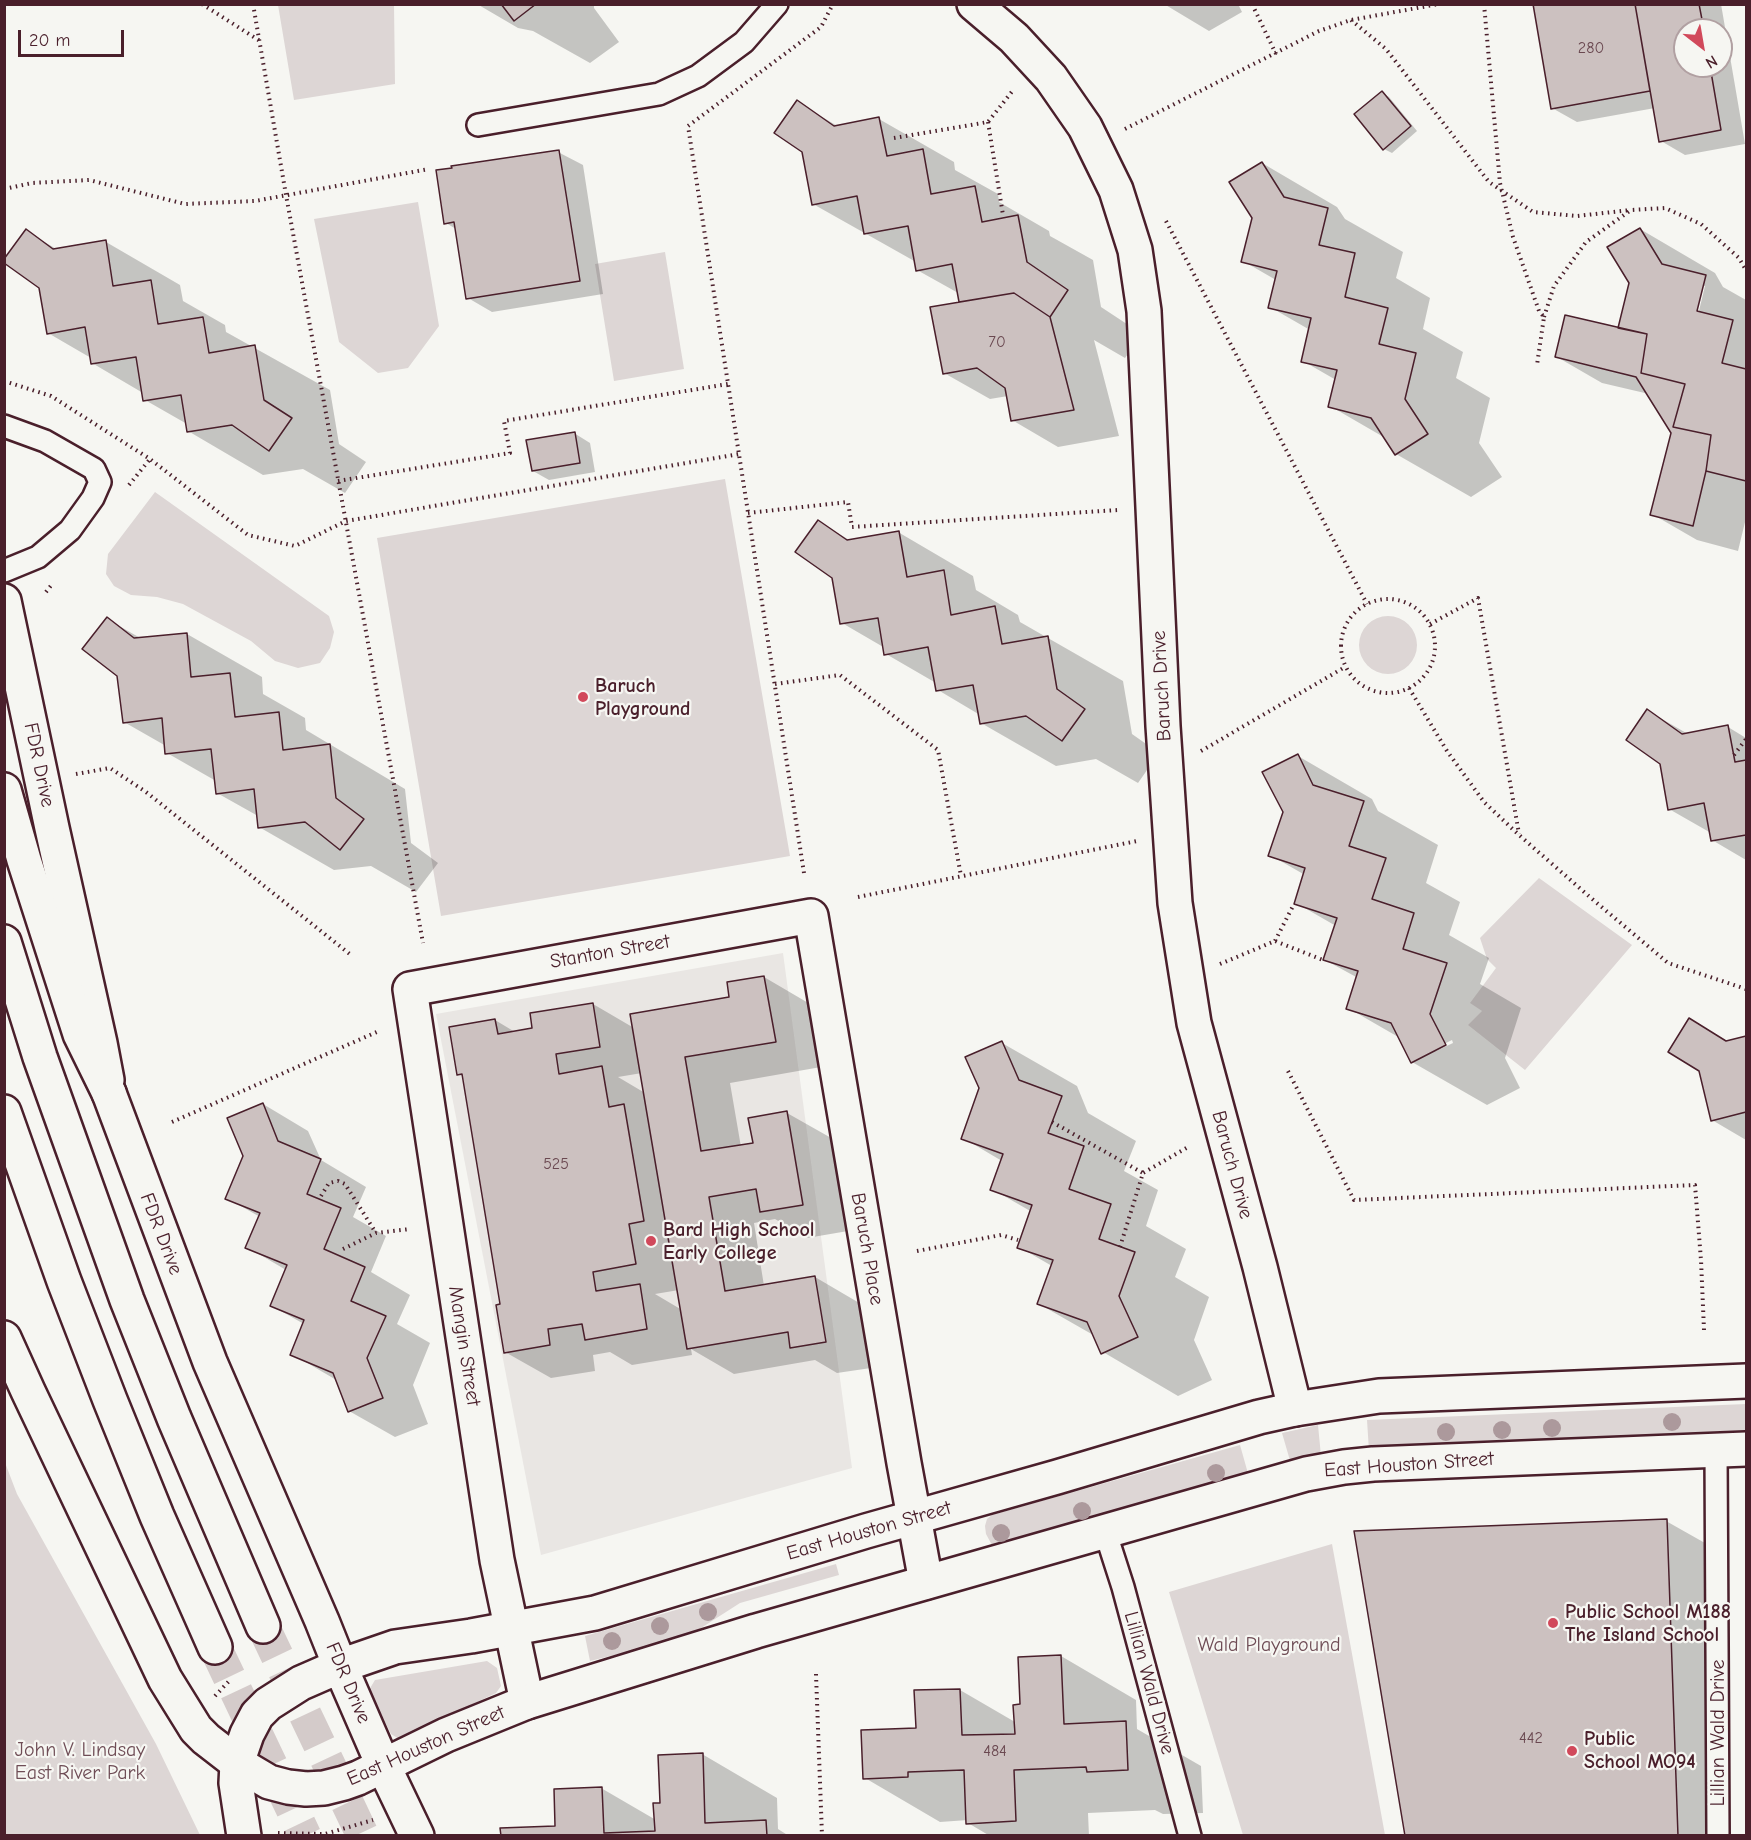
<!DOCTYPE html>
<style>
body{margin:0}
#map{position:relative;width:1751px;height:1840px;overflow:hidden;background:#f6f6f2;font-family:"Comic Neue",sans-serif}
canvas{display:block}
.frame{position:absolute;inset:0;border:6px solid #4a1f2b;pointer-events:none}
.north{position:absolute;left:1673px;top:18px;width:60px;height:60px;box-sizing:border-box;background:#f6f6f2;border:2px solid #b1a0a2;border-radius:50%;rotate:149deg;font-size:16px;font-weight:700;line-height:24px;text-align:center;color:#4a1f2b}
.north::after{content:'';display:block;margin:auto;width:21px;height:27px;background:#d1495b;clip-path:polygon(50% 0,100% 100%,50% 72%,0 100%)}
.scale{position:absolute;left:18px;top:30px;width:106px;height:27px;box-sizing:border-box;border:3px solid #4a1f2b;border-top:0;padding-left:8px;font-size:18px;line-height:21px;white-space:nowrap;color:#4a1f2b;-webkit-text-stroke:4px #f6f6f2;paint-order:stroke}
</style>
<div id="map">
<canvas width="1751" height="1840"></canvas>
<div class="frame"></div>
<div class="north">N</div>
<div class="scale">20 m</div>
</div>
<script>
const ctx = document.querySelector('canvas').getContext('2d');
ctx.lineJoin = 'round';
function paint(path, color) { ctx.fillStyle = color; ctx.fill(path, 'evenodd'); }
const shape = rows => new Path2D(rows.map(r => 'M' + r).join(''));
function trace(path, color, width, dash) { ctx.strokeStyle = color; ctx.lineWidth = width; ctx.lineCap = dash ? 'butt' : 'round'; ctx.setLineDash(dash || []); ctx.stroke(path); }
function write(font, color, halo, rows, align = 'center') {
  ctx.font = font + ' "Comic Neue",sans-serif'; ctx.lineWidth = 4.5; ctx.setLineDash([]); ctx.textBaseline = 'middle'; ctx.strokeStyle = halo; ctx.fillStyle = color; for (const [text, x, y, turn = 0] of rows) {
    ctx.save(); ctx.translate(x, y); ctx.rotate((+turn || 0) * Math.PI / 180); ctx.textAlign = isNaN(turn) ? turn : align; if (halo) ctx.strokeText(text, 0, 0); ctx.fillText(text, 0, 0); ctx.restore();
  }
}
paint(shape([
 [783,953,852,1468,541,1555,436,1014]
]), '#e9e6e3');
paint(shape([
 [278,5,394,5,395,84,294,100],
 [418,202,439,326,408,368,378,373,339,342,314,219],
 [665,252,684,369,614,381,595,264],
 [725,479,790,856,441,916,377,538],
 [155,492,329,616,334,632,330,648,320,663,298,668,275,661,251,641,183,604,157,597,131,595,114,586,106,574,108,554],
 '1359 645a29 29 0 1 1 58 0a29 29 0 1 1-58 0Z',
 [1539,878,1632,945,1525,1070,1468,1025,1482,1011,1470,1003,1496,968,1487,959,1480,938],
 [1746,1404,1746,1436,1369,1451,1367,1420],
 [1318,1425,1321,1456,1291,1464,1282,1433],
 [1240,1445,1249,1477,993,1547,986,1534,985,1526,987,1519,992,1515],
 [4,1460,17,1494,156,1744,200,1835,5,1835],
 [1332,1544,1385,1835,1243,1835,1169,1592],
 [836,1564,839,1575,740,1603,687,1637,590,1661,585,1636],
 [487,1661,497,1668,501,1686,496,1693,399,1739,391,1734,369,1690,375,1680]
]), '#ddd6d5');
paint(shape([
 [477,4,594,4,594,8,619,42,590,63,533,31,518,28],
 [1164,4,1238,4,1242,12,1209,31],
 [1534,4,1721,4,1745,144,1685,155,1661,141,1655,108,1577,122,1552,108],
 [1685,30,1721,30,1721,66,1685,66],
 [1382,93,1389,97,1417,131,1392,153,1384,149],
 [797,102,839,127,879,119,954,162,955,170,998,194,999,202,1049,231,1050,236,1093,260,1101,307,1142,334,1125,358,1094,340,1119,436,1058,447,1012,420,1008,396,990,399,944,373,964,303,961,301,960,294,917,270,916,262,813,204],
 [558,152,583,165,603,294,492,312,468,298,456,229,446,223],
 [1262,163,1337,207,1345,219,1403,252,1396,278,1430,298,1423,329,1463,352,1456,378,1490,398,1479,443,1502,477,1471,497,1396,454,1387,439,1330,406,1336,380,1303,361,1310,330,1270,307,1276,280,1243,261,1253,218],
 [1640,229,1715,273,1723,287,1746,300,1746,518,1738,551,1697,540,1652,514,1672,432,1649,394,1602,383,1557,357,1619,329,1631,283],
 [1702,286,1705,286,1697,319,1694,318],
 [26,231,58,250,106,242,180,285,183,301,225,325,226,332,330,390,339,444,366,462,345,493,303,469,263,475,188,431,187,424,145,400,143,393,92,363,91,358,48,333,40,287],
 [574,433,590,443,595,472,549,480,533,471],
 [819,522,851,541,898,532,973,576,976,590,1018,615,1020,622,1123,681,1132,734,1159,753,1138,783,1096,759,1056,766,981,723,980,715,938,690,936,683,886,654,885,648,842,623,834,577],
 [107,619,142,639,187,634,262,677,263,694,305,718,306,730,405,789,411,843,438,863,416,892,371,866,334,870,259,827,258,816,217,793,216,781,167,753,166,746,124,722,119,675],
 [1648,711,1688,734,1728,727,1746,738,1746,860,1712,840,1711,833,1669,809,1661,763],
 [1298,756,1372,799,1378,811,1438,845,1426,883,1460,902,1449,935,1489,958,1480,984,1521,1008,1505,1058,1520,1088,1487,1105,1412,1062,1400,1038,1348,1008,1358,978,1325,960,1336,926,1296,903,1305,875,1270,855,1284,812],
 [1452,1040,1453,1043,1436,1051,1434,1049],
 [764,977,810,1004,821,1067,730,1083,741,1147,754,1144,787,1113,833,1139,848,1231,807,1238,775,1219,754,1223,764,1286,815,1277,861,1304,871,1368,837,1373,815,1360,734,1374,691,1349,692,1355,632,1365,610,1352,593,1355,595,1371,551,1378,505,1352,502,1305,464,1077,458,1074,495,1020,515,1032,534,1029,593,1004,634,1028,731,999],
 [642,1073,645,1093,618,1077],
 [679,1290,682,1310,655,1294],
 [1746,1037,1746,1140,1712,1120,1727,1042],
 [1002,1043,1077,1086,1088,1113,1136,1141,1124,1171,1158,1190,1146,1226,1186,1249,1175,1277,1209,1297,1194,1340,1212,1380,1178,1396,1103,1352,1095,1336,1039,1304,1052,1266,1019,1247,1032,1212,992,1189,1002,1161,963,1138],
 [263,1104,308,1131,321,1160,366,1187,353,1217,386,1236,371,1272,410,1295,397,1324,430,1343,413,1385,428,1424,395,1437,349,1411,338,1381,292,1354,304,1324,272,1306,286,1270,247,1247,260,1217,227,1198],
 [1666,1521,1712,1547,1722,1836,1406,1836],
 [1061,1656,1136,1700,1137,1729,1201,1766,1203,1813,1163,1814,1155,1810,1088,1813,1089,1836,990,1836,968,1823,968,1820,940,1822,865,1778,960,1690,1015,1722,1021,1706],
 [702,1754,777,1798,778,1829,789,1836,502,1836,557,1827,601,1788,656,1820,662,1805]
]), '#0003');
const building = shape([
 [501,4,536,4,514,21,501,4],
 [1533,4,1635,4,1650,91,1551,109,1533,4],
 [1635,4,1699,4,1704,30,1685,30,1685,66,1710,66,1721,130,1659,142,1635,4],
 [1382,91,1411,126,1383,150,1354,114,1382,91],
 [797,100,834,126,879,117,887,156,923,149,931,194,975,186,982,222,1018,215,1027,262,1068,290,1050,317,1014,293,959,302,952,264,916,271,908,226,864,234,857,196,812,205,802,152,774,133,797,100],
 [559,150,580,281,466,299,454,222,444,224,436,170,452,168,451,166,559,150],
 [1262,162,1284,197,1328,208,1319,245,1355,253,1345,297,1388,308,1379,344,1416,353,1405,399,1428,434,1395,455,1371,418,1328,407,1337,370,1301,362,1311,318,1268,308,1277,271,1241,262,1252,218,1229,182,1262,162],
 [1640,228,1662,264,1706,275,1697,311,1733,320,1722,363,1746,369,1746,481,1706,471,1711,435,1673,427,1685,384,1641,373,1647,334,1618,328,1629,283,1607,247,1640,228],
 [26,229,53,249,106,240,113,286,151,280,158,324,203,317,209,353,255,345,264,400,292,418,269,451,232,425,187,432,181,395,143,401,136,357,91,364,85,327,47,334,39,288,4,263,4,259,26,229],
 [1014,293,1050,317,1074,410,1011,421,1005,388,977,368,943,374,930,307,1014,293],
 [1565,315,1647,334,1641,373,1685,384,1673,427,1711,435,1706,471,1693,526,1650,515,1671,433,1636,377,1555,357,1565,315],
 [575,432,580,463,532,471,526,440,575,432],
 [818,520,847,540,899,531,907,577,944,570,951,615,995,606,1002,644,1048,636,1057,689,1085,709,1062,741,1026,716,980,724,973,685,936,691,928,647,884,655,878,618,840,624,832,578,795,552,818,520],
 [107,617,134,638,187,633,191,677,230,673,235,717,279,712,283,750,330,744,336,798,364,819,340,850,305,822,258,828,254,789,216,794,211,749,165,754,162,718,123,723,117,676,82,649,107,617],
 [1647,709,1682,734,1728,725,1735,762,1746,760,1746,835,1711,841,1704,803,1668,810,1660,764,1626,740,1647,709],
 [1298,754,1313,785,1364,801,1349,846,1386,858,1372,899,1414,913,1403,949,1447,963,1430,1014,1446,1045,1411,1063,1391,1023,1346,1009,1358,971,1323,960,1337,918,1294,904,1305,868,1268,856,1283,812,1262,772,1298,754],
 [764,976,776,1042,685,1057,701,1151,753,1143,748,1118,787,1111,803,1205,760,1212,756,1189,709,1197,725,1291,815,1276,826,1342,790,1348,788,1332,687,1349,630,1014,729,997,727,982,764,976],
 [593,1003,600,1047,556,1054,559,1074,602,1066,609,1107,624,1104,644,1221,629,1224,636,1264,593,1272,596,1291,640,1284,647,1329,585,1340,582,1324,548,1329,550,1345,504,1353,496,1305,500,1304,462,1074,457,1075,449,1027,495,1019,498,1034,532,1028,530,1013,593,1003],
 [1689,1018,1726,1041,1746,1036,1746,1112,1711,1121,1699,1071,1668,1052,1689,1018],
 [1002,1041,1019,1080,1062,1096,1048,1133,1084,1146,1069,1189,1111,1204,1099,1239,1135,1252,1119,1296,1138,1337,1101,1354,1087,1322,1037,1304,1053,1260,1017,1248,1032,1205,990,1190,1003,1154,961,1139,979,1088,965,1057,1002,1041],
 [263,1103,278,1141,321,1159,307,1194,341,1208,324,1249,365,1267,351,1301,386,1316,367,1358,383,1398,348,1412,333,1373,290,1355,304,1320,270,1306,287,1265,245,1248,260,1213,225,1199,243,1156,227,1118,263,1103],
 [1667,1519,1678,1836,1405,1836,1354,1531,1667,1519],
 [1061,1655,1064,1724,1126,1721,1128,1770,1087,1772,1086,1767,1014,1770,1016,1821,966,1824,964,1770,908,1772,908,1777,863,1779,861,1730,916,1728,914,1690,960,1689,962,1735,1015,1734,1013,1705,1020,1704,1018,1657,1061,1655],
 [703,1753,705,1823,766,1820,767,1836,501,1836,500,1828,555,1826,554,1789,602,1787,604,1833,655,1831,653,1803,660,1803,658,1755,703,1753]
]);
paint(building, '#ccc1c0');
trace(building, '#4a1f2b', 1.5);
trace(shape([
 [263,1626,363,1836],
 [215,1647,305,1836]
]), '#d4cbca', 33, [33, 16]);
const service = shape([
 [478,125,659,94,698,76,744,42,777,4],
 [4,426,45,441,94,469,100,482,93,498,70,530,38,557,4,571],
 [1716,1450,1718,1836],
 [1105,1531,1123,1587,1190,1836]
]);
const minor = shape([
 [974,4,1014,38,1051,78,1085,127,1116,190,1135,250,1144,311,1163,726,1175,903,1194,1023,1260,1267,1295,1409],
 [4,601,52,828,100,1043,107,1080],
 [527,1702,497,1560,410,989,811,916,904,1463,926,1582]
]);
const primary = shape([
 [109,1093,210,1362,322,1621,340,1666,383,1765,417,1836],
 [1746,1381,1379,1396,1295,1409,1259,1417,1057,1477,866,1531,595,1613,471,1636,395,1647,340,1666,301,1683,268,1704,257,1715,247,1734,237,1763,269,1782,288,1787,306,1789,324,1788,344,1783,358,1778,446,1735,527,1702,756,1631,1306,1474,1344,1467,1373,1464,1746,1449]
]);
const motorway = shape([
 [4,790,24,860,80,1034,109,1093],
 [4,942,40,1057,127,1300,174,1418,263,1626],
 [4,1112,64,1281,110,1400,157,1516,215,1647],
 [4,1338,28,1391,165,1679,196,1729,206,1739,237,1763,236,1783,244,1836]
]);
trace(service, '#4a1f2b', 26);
trace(minor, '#4a1f2b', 38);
trace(primary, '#4a1f2b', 38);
trace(motorway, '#4a1f2b', 38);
trace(shape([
 [202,4,260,41],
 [253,4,286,195,423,943],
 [1252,4,1276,54],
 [1484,4,1500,183,1513,237,1539,311,1544,317,1537,365],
 [1351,20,1386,49,1489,182,1533,212,1577,216,1631,210],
 [988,122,1003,215],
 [1125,129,1319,31,1351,20,1439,4],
 [894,138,988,122,1014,89],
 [4,189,32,183,89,180,185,204,255,201,429,169],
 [1166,221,1367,604],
 [1544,317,1554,286,1586,242,1631,210,1665,208,1701,224,1739,258,1746,270],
 [4,381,51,396,150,459,248,535,295,546,346,521,739,454],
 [338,481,510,453,504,421,728,384],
 [129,485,150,459],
 [748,513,848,502,852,527,1118,510],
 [46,592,53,583],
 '1341 646a47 47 0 1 1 94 0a47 47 0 1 1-94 0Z',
 [1430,624,1478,598,1519,834],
 [775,684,840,675,938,750,961,876],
 [1409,688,1447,751,1484,802,1519,835,1591,898,1668,963,1746,989],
 [1201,751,1345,667],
 [1734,755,1746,739],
 [76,774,110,768,146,792,351,955],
 [804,873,688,126,821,27,833,4],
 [858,897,1137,841],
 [1275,941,1294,904],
 [1220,964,1275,941,1323,960],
 [1288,1071,1354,1200,1695,1185,1701,1260,1704,1330],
 [172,1122,379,1031],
 [1052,1122,1143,1173],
 [321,1196,329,1183,338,1181,345,1184,376,1233],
 [1120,1247,1143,1173,1190,1146],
 [343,1249,376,1233,410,1229],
 [917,1251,1001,1235,1018,1240],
 [816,1674,822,1836],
 [215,1696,230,1680],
 [278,1833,325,1834,373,1820]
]), '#4a1f2b', 4, [1.5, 4.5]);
trace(service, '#f6f6f2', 21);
trace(minor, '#f6f6f2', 33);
trace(primary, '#f6f6f2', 33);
trace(motorway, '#f6f6f2', 33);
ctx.fillStyle = '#ac999c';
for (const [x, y] of [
 [1672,1422],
 [1552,1428],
 [1502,1430],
 [1446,1432],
 [1216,1473],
 [1082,1511],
 [1001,1533],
 [708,1612],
 [660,1626],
 [612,1641]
]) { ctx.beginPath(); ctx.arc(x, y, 9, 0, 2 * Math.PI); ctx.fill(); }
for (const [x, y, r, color] of [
 [583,697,6,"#d1495b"],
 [651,1241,6,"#d1495b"],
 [1553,1623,6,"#d1495b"],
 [1572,1751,6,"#d1495b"]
]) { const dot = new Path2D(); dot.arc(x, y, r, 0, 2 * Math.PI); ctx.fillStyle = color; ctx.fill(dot); trace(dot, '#f6f6f2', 2); }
write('16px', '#6a4850', null, [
 ["280",1591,48],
 ["70",997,342],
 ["525",556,1164],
 ["442",1531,1738],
 ["484",995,1751]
]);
write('bold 20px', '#4a1f2b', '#f6f6f2', [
 ["Baruch",595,686],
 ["Playground",595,709],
 ["Bard High School",663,1230],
 ["Early College",663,1253],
 ["Public School M188",1565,1612],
 ["The Island School",1565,1635],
 ["Public",1584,1739],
 ["School MO94",1584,1762]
], 'left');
write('20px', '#4a1f2b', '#f6f6f2', [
 ["Baruch Drive",1162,686,-93],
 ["FDR Drive",39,765,78],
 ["Stanton Street",610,952,-10],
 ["Baruch Drive",1232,1165,75],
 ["FDR Drive",161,1234,69],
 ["Baruch Place",867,1249,80],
 ["Mangin Street",464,1346,81],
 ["East Houston Street",1409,1465,-4],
 ["East Houston Street",869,1531,-16],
 ["FDR Drive",348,1683,67],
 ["Lillian Wald Drive",1149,1683,75],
 ["Lillian Wald Drive",1718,1733,-90],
 ["East Houston Street",426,1746,-24]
]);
write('20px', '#6f4d56', '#f6f6f2', [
 ["Wald Playground",1269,1645],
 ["John V. Lindsay",80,1750],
 ["East River Park",80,1773]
]);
</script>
